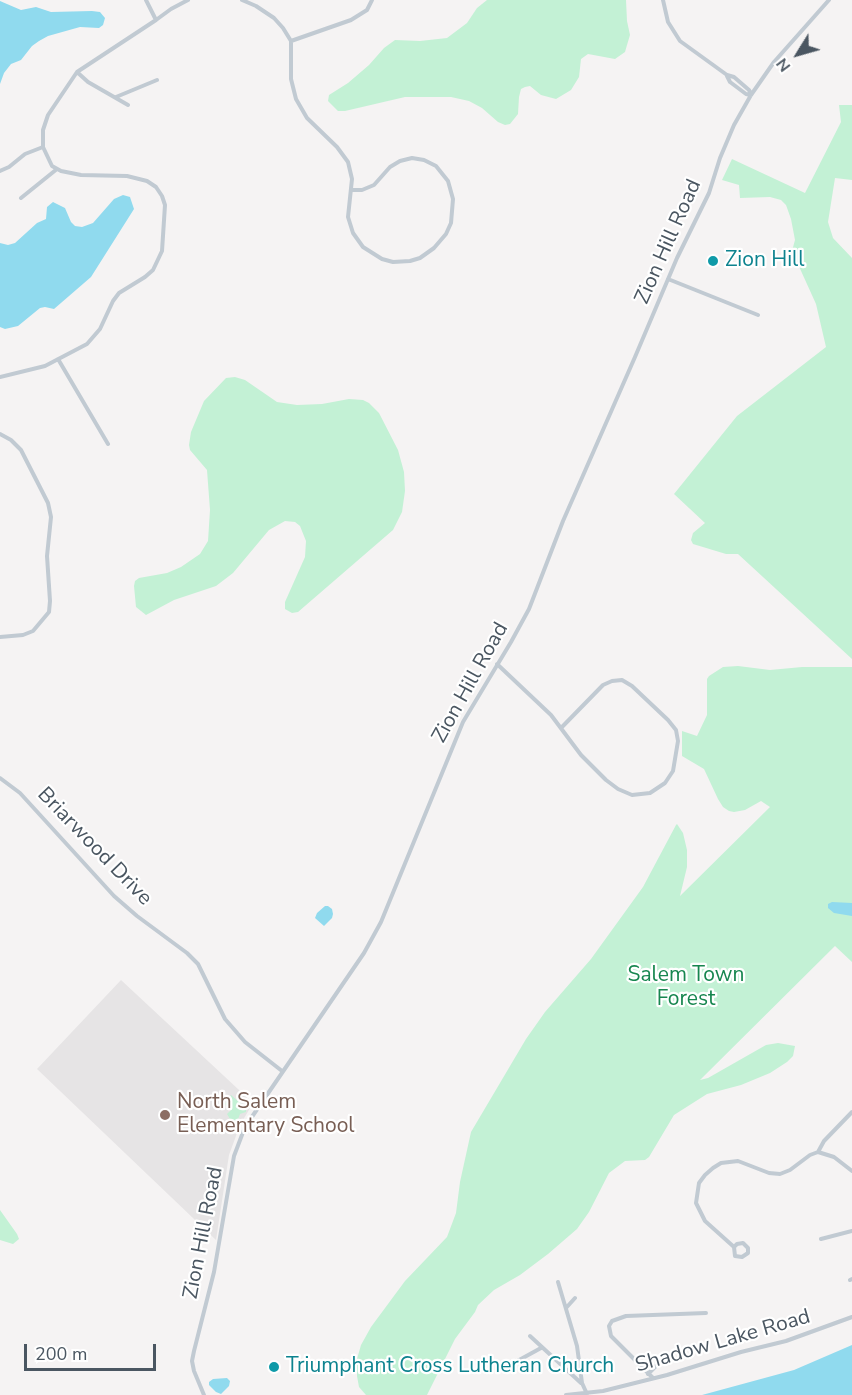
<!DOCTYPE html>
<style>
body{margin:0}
#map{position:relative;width:852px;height:1395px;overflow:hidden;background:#f5f3f3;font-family:"Nunito Sans",sans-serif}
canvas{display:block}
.north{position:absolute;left:768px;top:24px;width:60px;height:60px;-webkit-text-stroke:4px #fff;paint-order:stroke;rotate:233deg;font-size:16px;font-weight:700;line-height:24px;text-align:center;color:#4a5661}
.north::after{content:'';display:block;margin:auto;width:21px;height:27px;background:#4a5661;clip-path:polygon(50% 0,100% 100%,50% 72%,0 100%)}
.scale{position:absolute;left:24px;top:1344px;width:132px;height:27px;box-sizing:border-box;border:3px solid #4a5661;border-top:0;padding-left:8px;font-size:18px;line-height:21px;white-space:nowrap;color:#4a5661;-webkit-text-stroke:4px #fff;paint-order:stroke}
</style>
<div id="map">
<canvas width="852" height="1395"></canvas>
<div class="north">N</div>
<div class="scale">200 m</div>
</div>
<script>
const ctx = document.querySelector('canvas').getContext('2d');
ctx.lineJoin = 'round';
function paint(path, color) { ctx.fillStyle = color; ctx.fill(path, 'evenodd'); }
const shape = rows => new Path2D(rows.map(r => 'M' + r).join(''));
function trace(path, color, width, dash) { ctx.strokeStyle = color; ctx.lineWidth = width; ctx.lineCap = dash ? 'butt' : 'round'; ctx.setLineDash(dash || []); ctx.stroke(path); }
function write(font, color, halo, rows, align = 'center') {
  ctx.font = font + ' "Nunito Sans",sans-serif'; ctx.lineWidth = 4.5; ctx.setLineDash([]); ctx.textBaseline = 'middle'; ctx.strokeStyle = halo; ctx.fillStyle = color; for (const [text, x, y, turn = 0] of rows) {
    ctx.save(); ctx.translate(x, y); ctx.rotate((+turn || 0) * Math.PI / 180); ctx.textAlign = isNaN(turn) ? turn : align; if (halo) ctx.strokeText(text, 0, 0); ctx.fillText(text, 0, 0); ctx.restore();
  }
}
paint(shape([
 [121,980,253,1103,240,1125,229,1155,216,1240,37,1069]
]), '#e6e4e5');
paint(shape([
 [487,0,626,0,627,21,630,35,627,45,625,52,615,59,588,54,581,59,579,77,571,90,556,99,541,95,530,86,525,87,521,89,519,97,518,114,510,124,505,125,498,122,482,108,469,101,451,97,405,97,345,111,338,111,328,101,329,95,348,83,369,65,384,48,395,40,420,41,447,38,467,23,477,8],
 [839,105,852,105,852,180,835,178,828,222,833,238,852,258,852,659,738,554,726,554,693,544,691,540,693,533,705,523,674,494,737,416,826,347,816,304,792,251,795,240,791,219,786,205,781,200,770,197,740,198,739,185,722,180,732,159,805,193,841,122],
 [235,377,245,380,277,402,297,405,322,404,349,399,363,400,369,403,379,413,398,450,404,472,405,491,402,512,393,530,298,612,292,613,285,609,285,602,305,557,306,541,300,526,295,522,285,521,269,530,233,573,216,586,174,600,146,615,136,607,134,586,135,581,139,578,167,573,181,567,200,554,208,541,210,510,207,470,190,450,189,445,191,432,204,401,226,378],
 [738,666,770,670,802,667,852,667,852,962,835,946,700,1080,708,1078,766,1045,778,1043,795,1046,793,1056,787,1062,770,1073,741,1085,707,1094,674,1115,649,1157,645,1160,625,1161,609,1173,589,1212,577,1229,548,1254,520,1275,494,1290,478,1305,475,1312,455,1339,427,1395,366,1395,359,1387,357,1376,357,1359,361,1345,371,1327,405,1281,447,1237,456,1213,460,1182,471,1132,526,1039,545,1012,591,959,643,887,676,825,677,824,683,833,687,850,687,867,680,896,770,807,761,801,745,810,734,812,729,811,723,807,718,799,704,769,682,756,682,731,697,736,707,715,707,679,709,676,723,667],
 [231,1095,246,1108,246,1112,240,1114,235,1127,232,1129,228,1126,230,1119,227,1114,231,1110,225,1104],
 [0,1210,17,1234,19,1239,13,1244,0,1240]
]), '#c3f1d5');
paint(shape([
 [0,1,21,10,36,7,51,12,92,11,100,12,105,18,103,25,99,28,80,27,48,36,39,41,32,46,21,60,11,64,4,73,0,84],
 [123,195,130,197,134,209,91,277,54,309,45,307,40,308,18,326,5,329,0,327,0,243,8,245,15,243,37,223,46,219,47,207,53,202,65,208,71,222,75,226,82,227,93,223,114,199],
 [832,902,852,903,852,916,834,913,828,908,828,904],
 [325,906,328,906,332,909,333,914,332,918,324,926,315,918,317,913],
 [852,1345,852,1395,702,1395,794,1370],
 [227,1378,230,1381,229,1386,221,1394,216,1392,209,1385,209,1382,213,1379]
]), '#90daee');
trace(shape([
 [242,0,256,6,274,18,283,28,291,41,291,79,296,99,307,118,337,147,348,162,352,179,348,217,353,233,363,247,382,259,393,262,410,261,420,258,434,248,446,234,451,223,453,199,448,181,436,166,424,160,412,158,400,161,390,167,374,185,362,190,351,190],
 [663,0,668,22,680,41,727,75,734,77,749,90,751,94],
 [156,20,171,9,188,0],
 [291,41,351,20,367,10,372,0],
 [77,72,88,82,128,105],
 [727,76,730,82,746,94,751,95],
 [116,97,157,80],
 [0,171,9,167,25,154,43,147],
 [21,198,57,169],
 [668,279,758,315],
 [58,359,108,444],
 [0,377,45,366,87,344,100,329,113,301,119,293,145,277,153,270,162,251,165,205,162,196,156,187,147,181,127,176,81,175,61,171,52,166,43,147,43,130,48,115,77,72,156,20,146,0],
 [0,434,11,440,21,450,48,503,51,517,47,556,50,601,49,612,33,631,23,635,0,637],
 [497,664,551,715,581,755,606,780,618,789,632,795,650,793,665,783,673,771,678,741,676,730,668,720,632,686,622,680,612,681,603,685,562,727],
 [0,778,20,793,114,896,137,916,187,953,198,964,225,1019,245,1042,282,1071],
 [818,1152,824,1141,852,1112],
 [821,1239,852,1231],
 [734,1247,737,1244,743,1243,748,1248,748,1253,742,1257,735,1256,734,1247,705,1221,696,1203,699,1183,705,1175,713,1168,721,1163,738,1161,769,1173,780,1174,790,1170,810,1155,818,1152,834,1157,852,1171],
 [850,1280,852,1279],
 [558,1282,577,1346,582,1383,587,1394],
 [566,1308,575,1298],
 [530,1336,581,1383],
 [510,1365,541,1348],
 [648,1374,658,1364],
 [653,1378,611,1336,609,1326,612,1321,626,1316,706,1313],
 [204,1395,194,1371,192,1361,194,1351,214,1272,234,1156,245,1127,364,953,381,922,463,722,511,642,529,609,563,521,635,357,677,258,709,193,720,158,734,125,751,95,774,62,829,0],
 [566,1395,603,1391,667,1375,741,1352,786,1341,852,1317]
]), '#c1cad2', 4);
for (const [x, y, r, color] of [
 [713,261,6,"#0f9aa8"],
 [165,1115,6,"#8d6e63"],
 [274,1367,6,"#0f9aa8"]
]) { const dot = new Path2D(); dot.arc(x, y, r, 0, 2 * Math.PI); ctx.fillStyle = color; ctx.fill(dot); trace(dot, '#fff', 2); }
write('21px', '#4a5661', '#fff', [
 ["Zion Hill Road",669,242,-66],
 ["Zion Hill Road",471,683,-61],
 ["Briarwood Drive",94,847,46],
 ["Zion Hill Road",204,1233,-79],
 ["Shadow Lake Road",723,1342,-16]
]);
write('21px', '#0d838f', '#fff', [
 ["Zion Hill",725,261],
 ["Triumphant Cross Lutheran Church",286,1367]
], 'left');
write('21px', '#17864f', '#fff', [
 ["Salem Town",686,976],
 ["Forest",686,1000]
]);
write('21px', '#785e54', '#fff', [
 ["North Salem",177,1103],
 ["Elementary School",177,1127]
], 'left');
</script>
